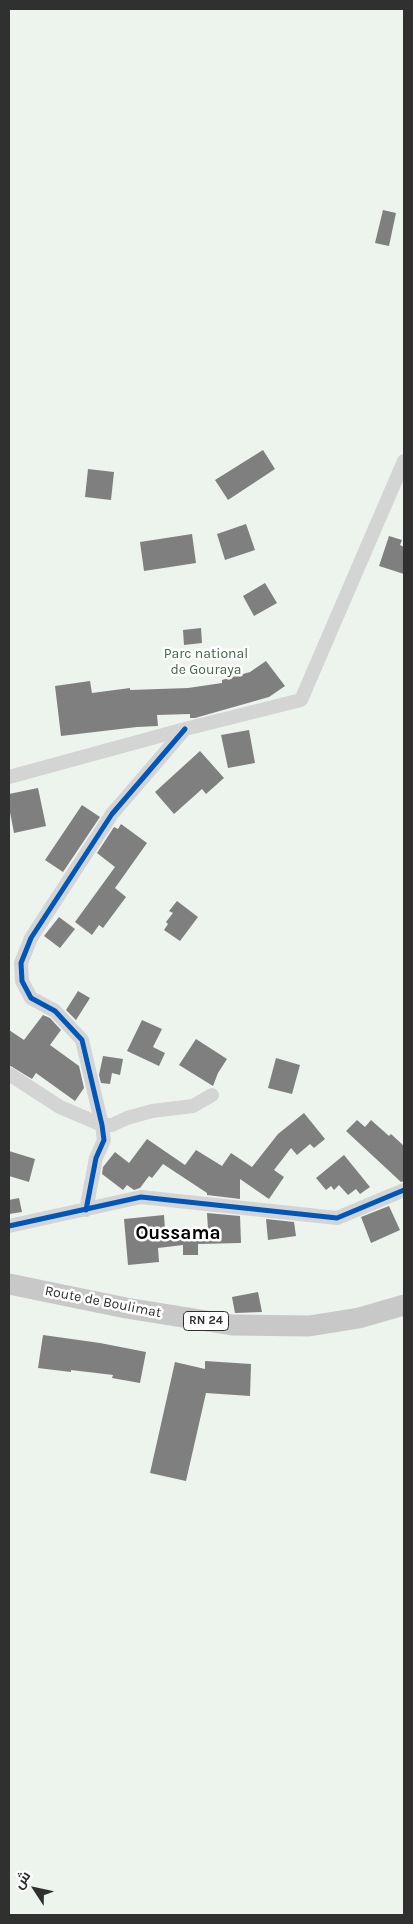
<!DOCTYPE html>
<meta charset="utf-8">
<style>
body{margin:0}
#map{position:relative;width:413px;height:1924px;overflow:hidden;background:#fff;font-family:Karla,Cairo,sans-serif}
canvas{display:block}
.frame{position:absolute;inset:0;border:10px solid #303030;pointer-events:none}
.north{position:absolute;left:10px;top:1864px;width:50px;height:50px;-webkit-text-stroke:4px #fff;paint-order:stroke;rotate:305deg;font-size:14px;font-weight:700;line-height:20px;text-align:center;color:#303030}
.north::after{content:'';display:block;margin:auto;width:18px;height:22px;background:#303030;clip-path:polygon(50% 0,100% 100%,50% 72%,0 100%)}
</style>
<div id="map">
<canvas width="413" height="1924"></canvas>
<div class="frame"></div>
<div class="north">ش</div>
</div>
<script>
const ctx = document.querySelector('canvas').getContext('2d');
ctx.lineJoin = 'round';
function paint(path, color) { ctx.fillStyle = color; ctx.fill(path, 'evenodd'); }
const shape = rows => new Path2D(rows.map(r => 'M' + r).join(''));
function trace(path, color, width, dash) { ctx.strokeStyle = color; ctx.lineWidth = width; ctx.lineCap = dash ? 'butt' : 'round'; ctx.setLineDash(dash || []); ctx.stroke(path); }
function write(font, color, halo, rows, align = 'center') {
  ctx.font = font + ' Karla,sans-serif'; ctx.lineWidth = 5; ctx.setLineDash([]); ctx.textBaseline = 'middle'; ctx.strokeStyle = halo; ctx.fillStyle = color; for (const [text, x, y, turn = 0] of rows) {
    ctx.save(); ctx.translate(x, y); ctx.rotate((+turn || 0) * Math.PI / 180); ctx.textAlign = isNaN(turn) ? turn : align; if (halo) ctx.strokeText(text, 0, 0); ctx.fillText(text, 0, 0); ctx.restore();
  }
}
paint(shape([
 [9,9,404,9,404,1915,9,1915]
]), '#edf4ee');
paint(shape([
 [383,210,396,213,389,246,375,243],
 [263,450,275,469,228,500,215,480],
 [88,469,114,472,111,500,85,497],
 [246,524,255,550,225,560,217,534],
 [192,534,196,563,144,571,140,542],
 [389,536,402,540,400,545,404,547,404,574,379,566],
 [265,583,277,603,254,616,243,596],
 [201,628,202,643,184,645,183,630],
 [266,661,285,686,269,697,195,718,190,718,190,714,157,715,158,726,137,727,61,736,55,686,90,681,92,693,130,688,130,690,188,688,222,683,222,680,250,672],
 [249,730,255,763,228,768,221,735],
 [200,751,224,778,206,794,202,789,174,814,155,792],
 [38,788,46,826,14,833,9,807,9,794],
 [82,805,100,817,63,872,45,860],
 [121,824,147,843,115,888,126,897,103,928,99,925,92,935,75,922,115,867,97,853,114,827,118,829],
 [177,901,198,917,180,941,164,930,168,924,166,922,173,913,169,911],
 [59,917,75,929,60,948,44,936],
 [78,991,90,998,76,1020,66,1010],
 [43,1015,50,1018,61,1030,50,1045,79,1066,84,1088,75,1101,36,1073,32,1079,9,1065,9,1030,24,1040],
 [142,1020,162,1029,153,1047,165,1053,159,1066,127,1051],
 [196,1039,227,1059,218,1073,213,1086,179,1065],
 [103,1056,123,1059,120,1075,112,1073,110,1084,101,1083,99,1075],
 [276,1058,300,1065,292,1094,268,1088],
 [304,1113,325,1139,314,1148,310,1144,297,1155,291,1148,274,1170,284,1177,269,1199,240,1179,240,1199,207,1195,207,1193,163,1164,152,1178,149,1176,140,1188,134,1190,127,1185,123,1190,102,1174,103,1167,115,1152,129,1163,147,1139,185,1165,196,1150,222,1166,231,1153,252,1167,278,1134],
 [357,1120,365,1127,371,1120,389,1136,391,1134,404,1146,404,1181,401,1182,346,1131],
 [9,1151,35,1159,29,1182,9,1176],
 [344,1155,370,1187,360,1194,356,1189,348,1195,339,1185,334,1190,331,1186,326,1190,316,1178],
 [19,1198,22,1212,9,1214,9,1200],
 [389,1206,400,1230,371,1243,361,1217],
 [207,1213,240,1216,241,1243,198,1244,198,1255,183,1255,183,1245,158,1248,159,1262,128,1265,124,1219,164,1215,165,1229,208,1229],
 [266,1219,294,1222,296,1236,268,1240],
 [258,1292,262,1312,235,1313,232,1297],
 [43,1335,100,1343,146,1352,140,1383,112,1378,113,1375,71,1370,71,1372,38,1368],
 [205,1361,251,1364,250,1396,206,1393,186,1481,150,1473,175,1362,205,1369]
]), '#7f7f7f');
trace(shape([
 [9,777,185,729,301,700,404,461],
 [9,1074,60,1107,102,1125,112,1125,127,1118,152,1111,193,1106,212,1095],
 [86,1210,96,1158,104,1140,102,1125,82,1040,55,1011,31,998,22,981,21,963,31,938,112,814,185,729],
 [9,1226,141,1197,337,1218,404,1190]
]), '#d4d4d4', 14);
trace(shape([
 [9,1284,126,1308,232,1325,309,1326,359,1318,404,1305]
]), '#c8c8c8', 21);
trace(shape([
 [86,1210,96,1158,104,1140,102,1125,82,1040,55,1011,31,998,22,981,21,963,31,938,112,814,185,729],
 [9,1226,141,1197,337,1218,404,1190]
]), '#0057b8', 5);
for (const [x, y, w] of [
 [206,1321,45]
]) { const box = new Path2D(); box.roundRect(x - w / 2, y - 9.5, w, 19, 4); ctx.fillStyle = '#fff'; ctx.fill(box); trace(box, '#303030', 1); }
write('bold 12px', '#303030', null, [
 ["RN 24",206,1321]
]);
write('14px', '#416847', '#fff', [
 ["Parc national",206,654],
 ["de Gouraya",206,670]
]);
write('14px', '#303030', '#fff', [
 ["Route de Boulimat",103,1302,11]
]);
write('bold 19px', '#000', '#fff', [
 ["Oussama",178,1234]
]);
</script>
